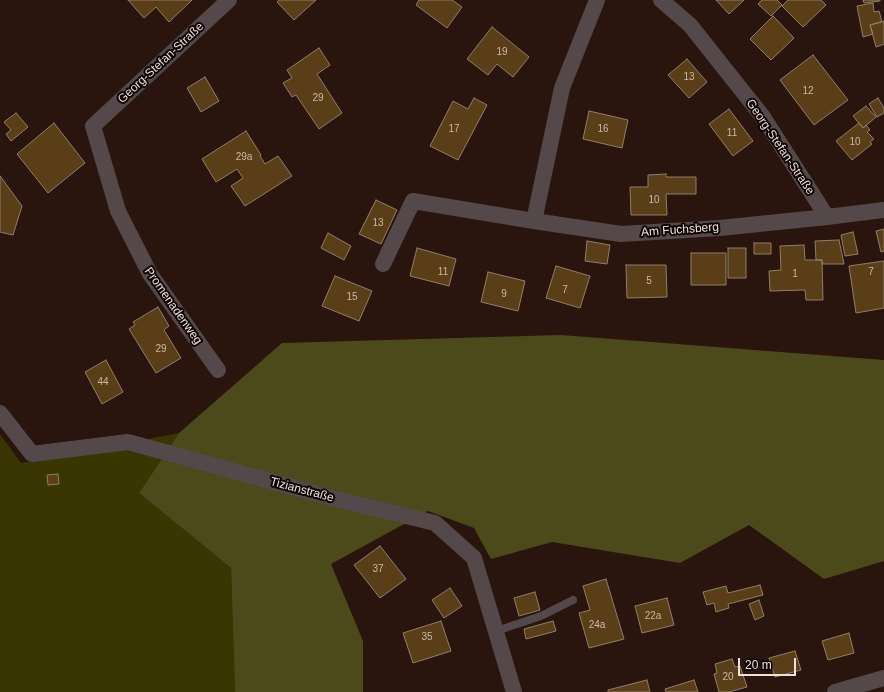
<!DOCTYPE html>
<meta charset="utf-8">
<style>
body{margin:0}
#map{position:relative;width:884px;height:692px;overflow:hidden;background:#2a150e;font-family:Helvetica,sans-serif}
canvas{display:block}
.scale{position:absolute;left:738px;top:658px;width:58px;height:18px;box-sizing:border-box;border:2px solid #f0e0db;border-top:0;padding-left:5px;font-size:12px;line-height:14px;white-space:nowrap;color:#f0e0db;-webkit-text-stroke:3px #0c0403;paint-order:stroke}
</style>
<div id="map">
<canvas width="884" height="692"></canvas>
<div class="scale">20 m</div>
</div>
<script>
const ctx = document.querySelector('canvas').getContext('2d');
ctx.lineJoin = 'round';
function paint(path, color) { ctx.fillStyle = color; ctx.fill(path, 'evenodd'); }
const shape = rows => new Path2D(rows.map(r => 'M' + r).join(''));
function trace(path, color, width, dash) { ctx.strokeStyle = color; ctx.lineWidth = width; ctx.lineCap = dash ? 'butt' : 'round'; ctx.setLineDash(dash || []); ctx.stroke(path); }
function write(font, color, halo, rows, align = 'center') {
  ctx.font = font + ' Helvetica,sans-serif'; ctx.lineWidth = 4; ctx.setLineDash([]); ctx.textBaseline = 'middle'; ctx.strokeStyle = halo; ctx.fillStyle = color; for (const [text, x, y, turn = 0] of rows) {
    ctx.save(); ctx.translate(x, y); ctx.rotate((+turn || 0) * Math.PI / 180); ctx.textAlign = isNaN(turn) ? turn : align; if (halo) ctx.strokeText(text, 0, 0); ctx.fillText(text, 0, 0); ctx.restore();
  }
}
paint(shape([
 [179,433,139,493,231,568,235,692,0,692,0,434,21,463]
]), '#393601');
paint(shape([
 [561,335,884,360,884,561,824,579,749,525,680,563,552,542,491,559,474,528,428,511,331,564,363,641,363,692,235,692,231,568,139,493,179,433,282,343]
]), '#4c491b');
const building = shape([
 [128,0,192,0,169,22,156,7,144,18,128,0],
 [279,0,316,0,294,20,277,2,279,0],
 [419,0,452,0,462,7,447,28,416,5,419,0],
 [716,0,744,0,729,14,716,0],
 [762,0,777,0,782,5,771,16,758,4,762,0],
 [788,0,821,0,826,5,803,27,782,6,788,0],
 [863,0,880,0,880,1,864,3,863,0],
 [873,3,874,12,879,11,882,22,870,25,873,34,863,37,857,6,873,3],
 [773,16,794,38,771,60,750,39,773,16],
 [884,21,884,44,876,47,870,25,884,21],
 [492,27,529,57,513,77,497,64,488,75,467,59,492,27],
 [319,48,330,65,317,74,342,113,319,129,296,95,292,97,283,83,292,78,287,70,319,48],
 [813,55,848,100,814,125,780,80,813,55],
 [687,59,707,82,689,98,668,75,687,59],
 [205,77,219,101,201,112,187,88,205,77],
 [474,98,487,105,458,160,430,146,453,101,468,109,474,98],
 [878,98,884,108,884,113,877,117,869,104,878,98],
 [866,106,876,117,863,128,853,116,866,106],
 [729,109,753,141,733,156,709,124,729,109],
 [589,111,628,120,622,148,583,139,589,111],
 [16,113,28,127,11,141,6,134,11,130,4,122,16,113],
 [54,123,85,163,48,193,17,154,54,123],
 [859,123,863,128,866,125,870,130,867,132,874,139,870,142,872,144,852,160,836,141,859,123],
 [246,131,261,155,260,156,265,164,278,156,292,176,245,206,231,186,243,178,237,169,216,182,202,159,246,131],
 [666,174,666,177,696,177,696,194,666,194,667,215,631,215,630,187,648,187,648,175,666,174],
 [0,176,22,206,13,235,0,232,0,176],
 [376,200,397,210,381,244,359,234,376,200],
 [884,229,884,251,881,252,876,231,884,229],
 [853,232,858,254,845,256,841,235,853,232],
 [328,233,351,246,344,260,321,248,328,233],
 [839,240,844,264,822,264,822,260,816,260,815,241,839,240],
 [587,241,610,245,607,264,585,261,587,241],
 [754,243,771,243,771,254,754,254,754,243],
 [804,245,805,260,822,260,823,300,806,300,805,290,770,291,769,271,781,270,780,246,804,245],
 [417,248,456,259,449,286,410,276,417,248],
 [728,248,746,248,746,278,728,278,728,248],
 [691,253,726,253,726,285,691,285,691,253],
 [884,261,884,308,856,313,849,266,884,261],
 [626,265,666,265,667,297,627,298,626,265],
 [556,266,590,276,580,308,546,298,556,266],
 [488,272,525,281,518,311,481,302,488,272],
 [335,276,372,291,359,321,322,306,335,276],
 [158,307,169,326,164,330,181,358,156,373,129,329,135,325,133,322,158,307],
 [106,360,123,392,102,404,85,372,106,360],
 [58,474,59,484,48,485,47,475,58,474],
 [380,546,406,579,380,598,354,565,380,546],
 [606,579,624,639,589,648,579,613,590,610,583,586,606,579],
 [760,585,763,595,728,604,729,608,716,612,714,603,707,605,703,592,726,586,728,593,760,585],
 [450,588,462,606,444,618,432,600,450,588],
 [535,592,540,610,519,616,514,598,535,592],
 [667,598,674,625,642,633,635,606,667,598],
 [759,600,764,616,755,620,749,604,759,600],
 [441,621,451,651,413,663,403,633,441,621],
 [553,621,556,631,526,639,524,629,553,621],
 [849,633,854,653,828,660,822,641,849,633],
 [795,651,801,670,775,677,769,658,795,651],
 [732,659,735,667,740,666,747,687,729,692,719,692,714,674,717,673,715,664,732,659],
 [647,680,650,692,608,692,608,690,647,680],
 [694,680,698,692,666,692,665,689,694,680]
]);
paint(building, '#5a3e17');
trace(building, '#907f6b', 1);
trace(shape([
 [496,631,541,616,573,600]
]), '#54484a', 8);
trace(shape([
 [661,0,690,25,763,117,827,217,884,210],
 [534,221,562,88,597,0],
 [383,264,413,201,534,221,621,234,720,228,827,217],
 [218,370,150,274,118,211,93,126,229,0],
 [0,413,32,454,128,442,332,498,435,523,474,558,514,692],
 [835,692,884,678]
]), '#54484a', 16);
write('10px', '#cab8aa', null, [
 ["19",502,52],
 ["13",689,77],
 ["12",808,91],
 ["29",318,98],
 ["17",454,129],
 ["16",603,129],
 ["11",732,133],
 ["10",855,142],
 ["29a",244,157],
 ["10",654,200],
 ["13",378,223],
 ["11",443,272],
 ["7",871,272],
 ["1",795,274],
 ["5",649,281],
 ["7",565,290],
 ["9",504,294],
 ["15",352,297],
 ["29",161,349],
 ["44",103,382],
 ["37",378,569],
 ["22a",653,616],
 ["24a",597,625],
 ["35",427,637],
 ["20",728,677]
]);
write('12px', '#f0e0db', '#0c0403', [
 ["Georg-Stefan-Straße",161,63,-43],
 ["Georg-Stefan-Straße",780,147,56],
 ["Am Fuchsberg",680,230,-4],
 ["Promenadenweg",173,306,55],
 ["Tizianstraße",302,490,15]
]);
</script>
